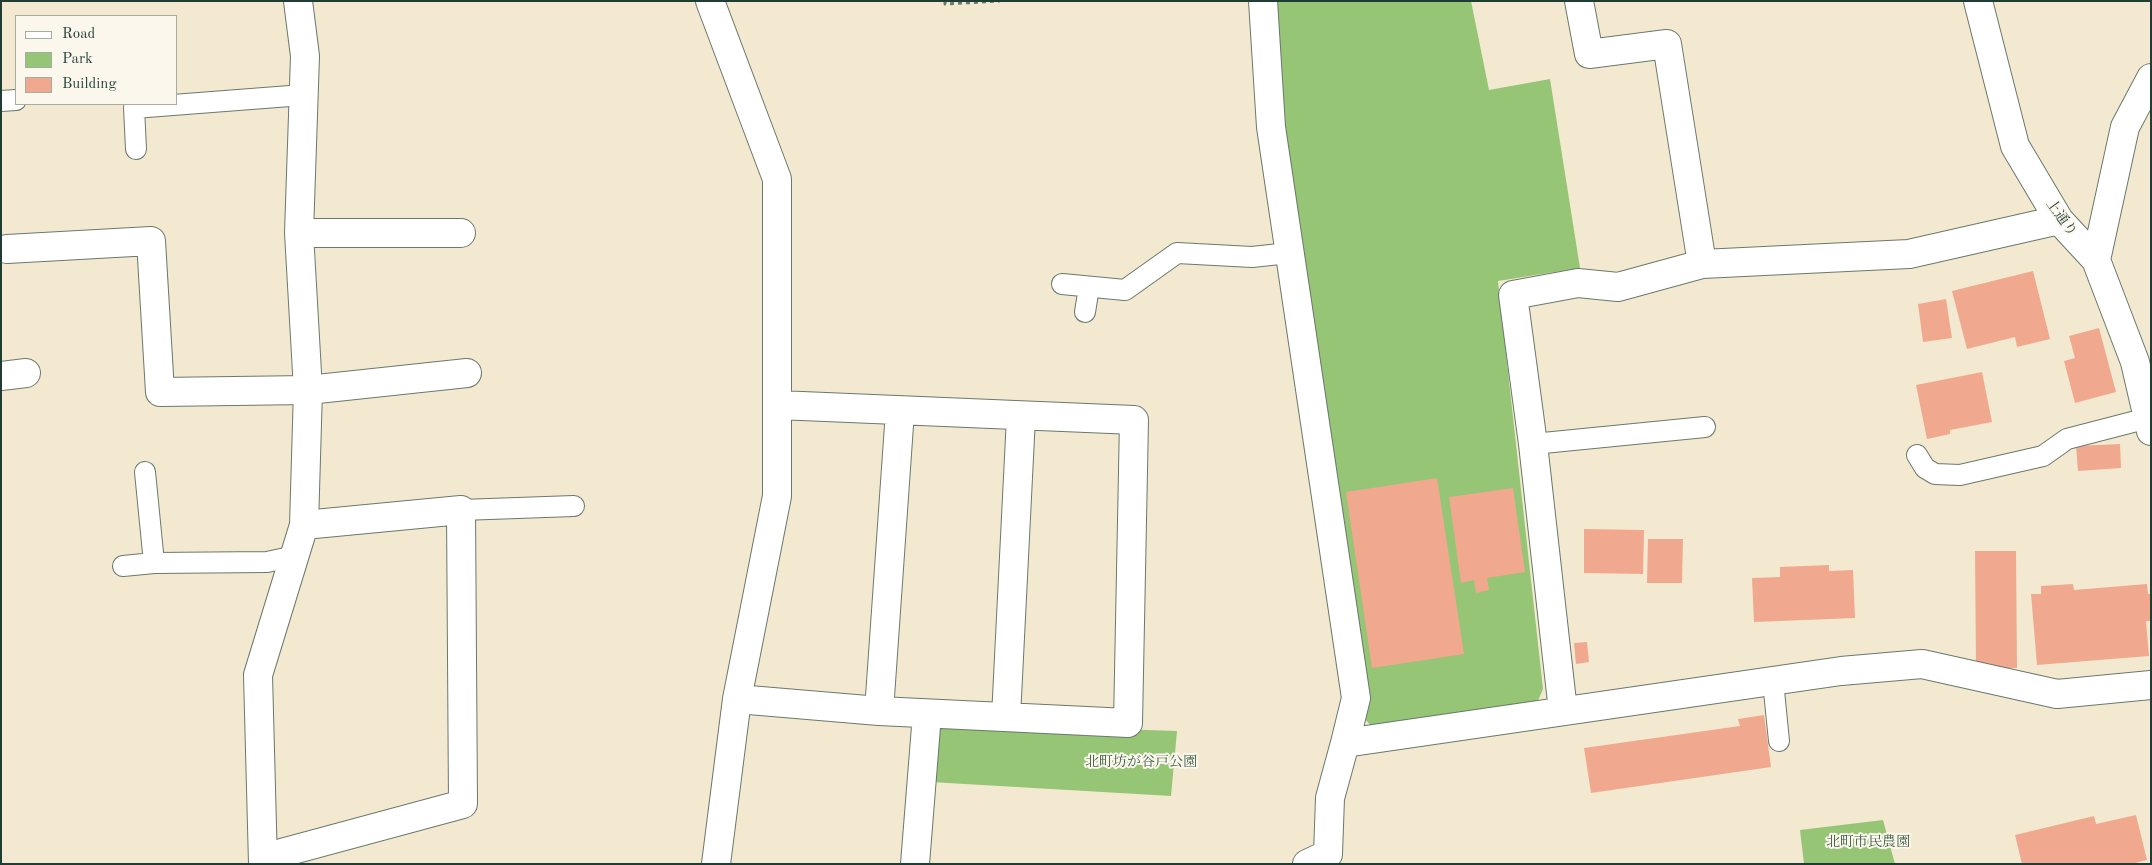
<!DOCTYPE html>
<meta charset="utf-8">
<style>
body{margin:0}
#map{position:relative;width:2152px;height:865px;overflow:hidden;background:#f3e9d0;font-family:"Old Standard TT",serif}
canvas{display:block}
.frame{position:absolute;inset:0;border:2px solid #1f3d34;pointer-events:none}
.legend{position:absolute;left:15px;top:15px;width:162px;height:90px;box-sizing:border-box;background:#fbf7ec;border:1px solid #a3ada2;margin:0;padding:6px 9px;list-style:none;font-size:15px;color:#1f3d34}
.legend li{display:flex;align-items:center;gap:10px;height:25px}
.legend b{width:25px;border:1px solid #a3ada2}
</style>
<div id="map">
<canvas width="2152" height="865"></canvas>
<div class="frame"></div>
<ul class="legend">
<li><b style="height:6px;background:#fff"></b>Road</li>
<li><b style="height:14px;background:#95c575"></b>Park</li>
<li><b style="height:14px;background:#f0a98f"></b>Building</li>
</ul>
</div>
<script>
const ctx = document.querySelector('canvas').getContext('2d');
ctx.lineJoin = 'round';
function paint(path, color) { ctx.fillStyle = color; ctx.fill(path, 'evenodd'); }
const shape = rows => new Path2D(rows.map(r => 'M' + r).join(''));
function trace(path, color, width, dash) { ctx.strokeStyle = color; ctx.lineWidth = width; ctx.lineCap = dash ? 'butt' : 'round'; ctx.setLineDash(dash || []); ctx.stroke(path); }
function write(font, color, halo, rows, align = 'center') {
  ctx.font = font + ' "Old Standard TT","Noto Serif JP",serif'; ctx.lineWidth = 4; ctx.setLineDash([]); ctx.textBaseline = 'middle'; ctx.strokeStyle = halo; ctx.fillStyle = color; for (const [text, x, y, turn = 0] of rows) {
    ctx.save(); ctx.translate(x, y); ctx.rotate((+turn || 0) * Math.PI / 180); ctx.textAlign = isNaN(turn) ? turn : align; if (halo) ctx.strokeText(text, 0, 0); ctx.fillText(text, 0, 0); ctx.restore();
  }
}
paint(shape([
 [1275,1,1471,1,1489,90,1550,79,1580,268,1498,281,1543,689,1537,703,1374,729,1363,717,1283,127],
 [936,723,1177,731,1171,796,931,782],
 [1883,820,1895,864,1804,864,1800,830]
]), '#95c575');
paint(shape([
 [2033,271,2050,339,2017,347,2015,337,1967,349,1952,291],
 [1946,299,1952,338,1923,342,1918,304],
 [2099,328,2116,392,2075,403,2064,361,2075,358,2069,336],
 [1982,372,1992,422,1950,430,1950,434,1927,439,1916,385],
 [2120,444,2121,468,2078,471,2076,446],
 [1437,478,1464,654,1372,668,1346,492],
 [1513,488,1525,572,1487,578,1489,590,1476,593,1474,580,1461,583,1449,497],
 [1584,529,1644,530,1643,574,1584,573],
 [1648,539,1683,539,1682,583,1647,583],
 [1975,551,2016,551,2017,668,1976,668],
 [1829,565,1829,571,1853,570,1855,618,1754,622,1752,578,1780,577,1780,567],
 [2073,584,2074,590,2147,584,2148,594,2151,594,2151,621,2146,621,2149,656,2037,665,2031,594,2041,594,2041,586],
 [1587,642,1589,662,1576,664,1574,643],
 [1764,715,1771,767,1591,793,1584,748,1740,726,1738,719],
 [2136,815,2147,860,2131,864,2022,864,2015,835,2094,816,2096,824]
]), '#f0a98f');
const lane = shape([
 [1,101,16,100],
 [136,149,134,108,303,95],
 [1062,284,1125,290,1177,253,1252,257,1289,253],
 [1085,312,1089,287],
 [1533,444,1705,427],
 [1917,455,1925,468,1935,474,1960,475,2043,456,2067,439,2148,418],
 [145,472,154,563],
 [461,510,574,506],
 [123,566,154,563,267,562,295,556],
 [1773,681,1779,741]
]);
const street = shape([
 [710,1,777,179,777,496,737,699,716,864],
 [1263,1,1271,127,1356,698,1345,743],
 [1579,1,1589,54,1667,44,1702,264],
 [1978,1,2015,146,2059,220,2096,260,2135,362,2151,431],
 [299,233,461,233],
 [7,249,151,241,160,392,308,390,467,373],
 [2096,260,2125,127,2151,78],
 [1,376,26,373],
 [737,699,879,711,1128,723,1134,420,778,405],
 [879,711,900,411],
 [1563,711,1533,444,1513,295,1578,283,1618,287,1702,264,1909,254,2059,220],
 [1006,717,1021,417],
 [263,858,463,804,461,510,304,525],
 [263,864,258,675,304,525,308,390,299,233,305,56,298,1],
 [915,864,927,714],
 [1307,864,1328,854,1330,798,1345,743,1841,671,1922,664,2057,694,2151,685]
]);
trace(lane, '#69796b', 22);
trace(street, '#69796b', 30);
trace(shape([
 [945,1,945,4,1000,1]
]), '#69796b', 3, [4, 4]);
trace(lane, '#fff', 20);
trace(street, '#fff', 28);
write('14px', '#1f3d34', '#fbf7ec', [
 ["上通り",2061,218,54]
]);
write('14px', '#3c5f44', '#fbf7ec', [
 ["北町坊が谷戸公園",1141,762],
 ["北町市民農園",1868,842]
]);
</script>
